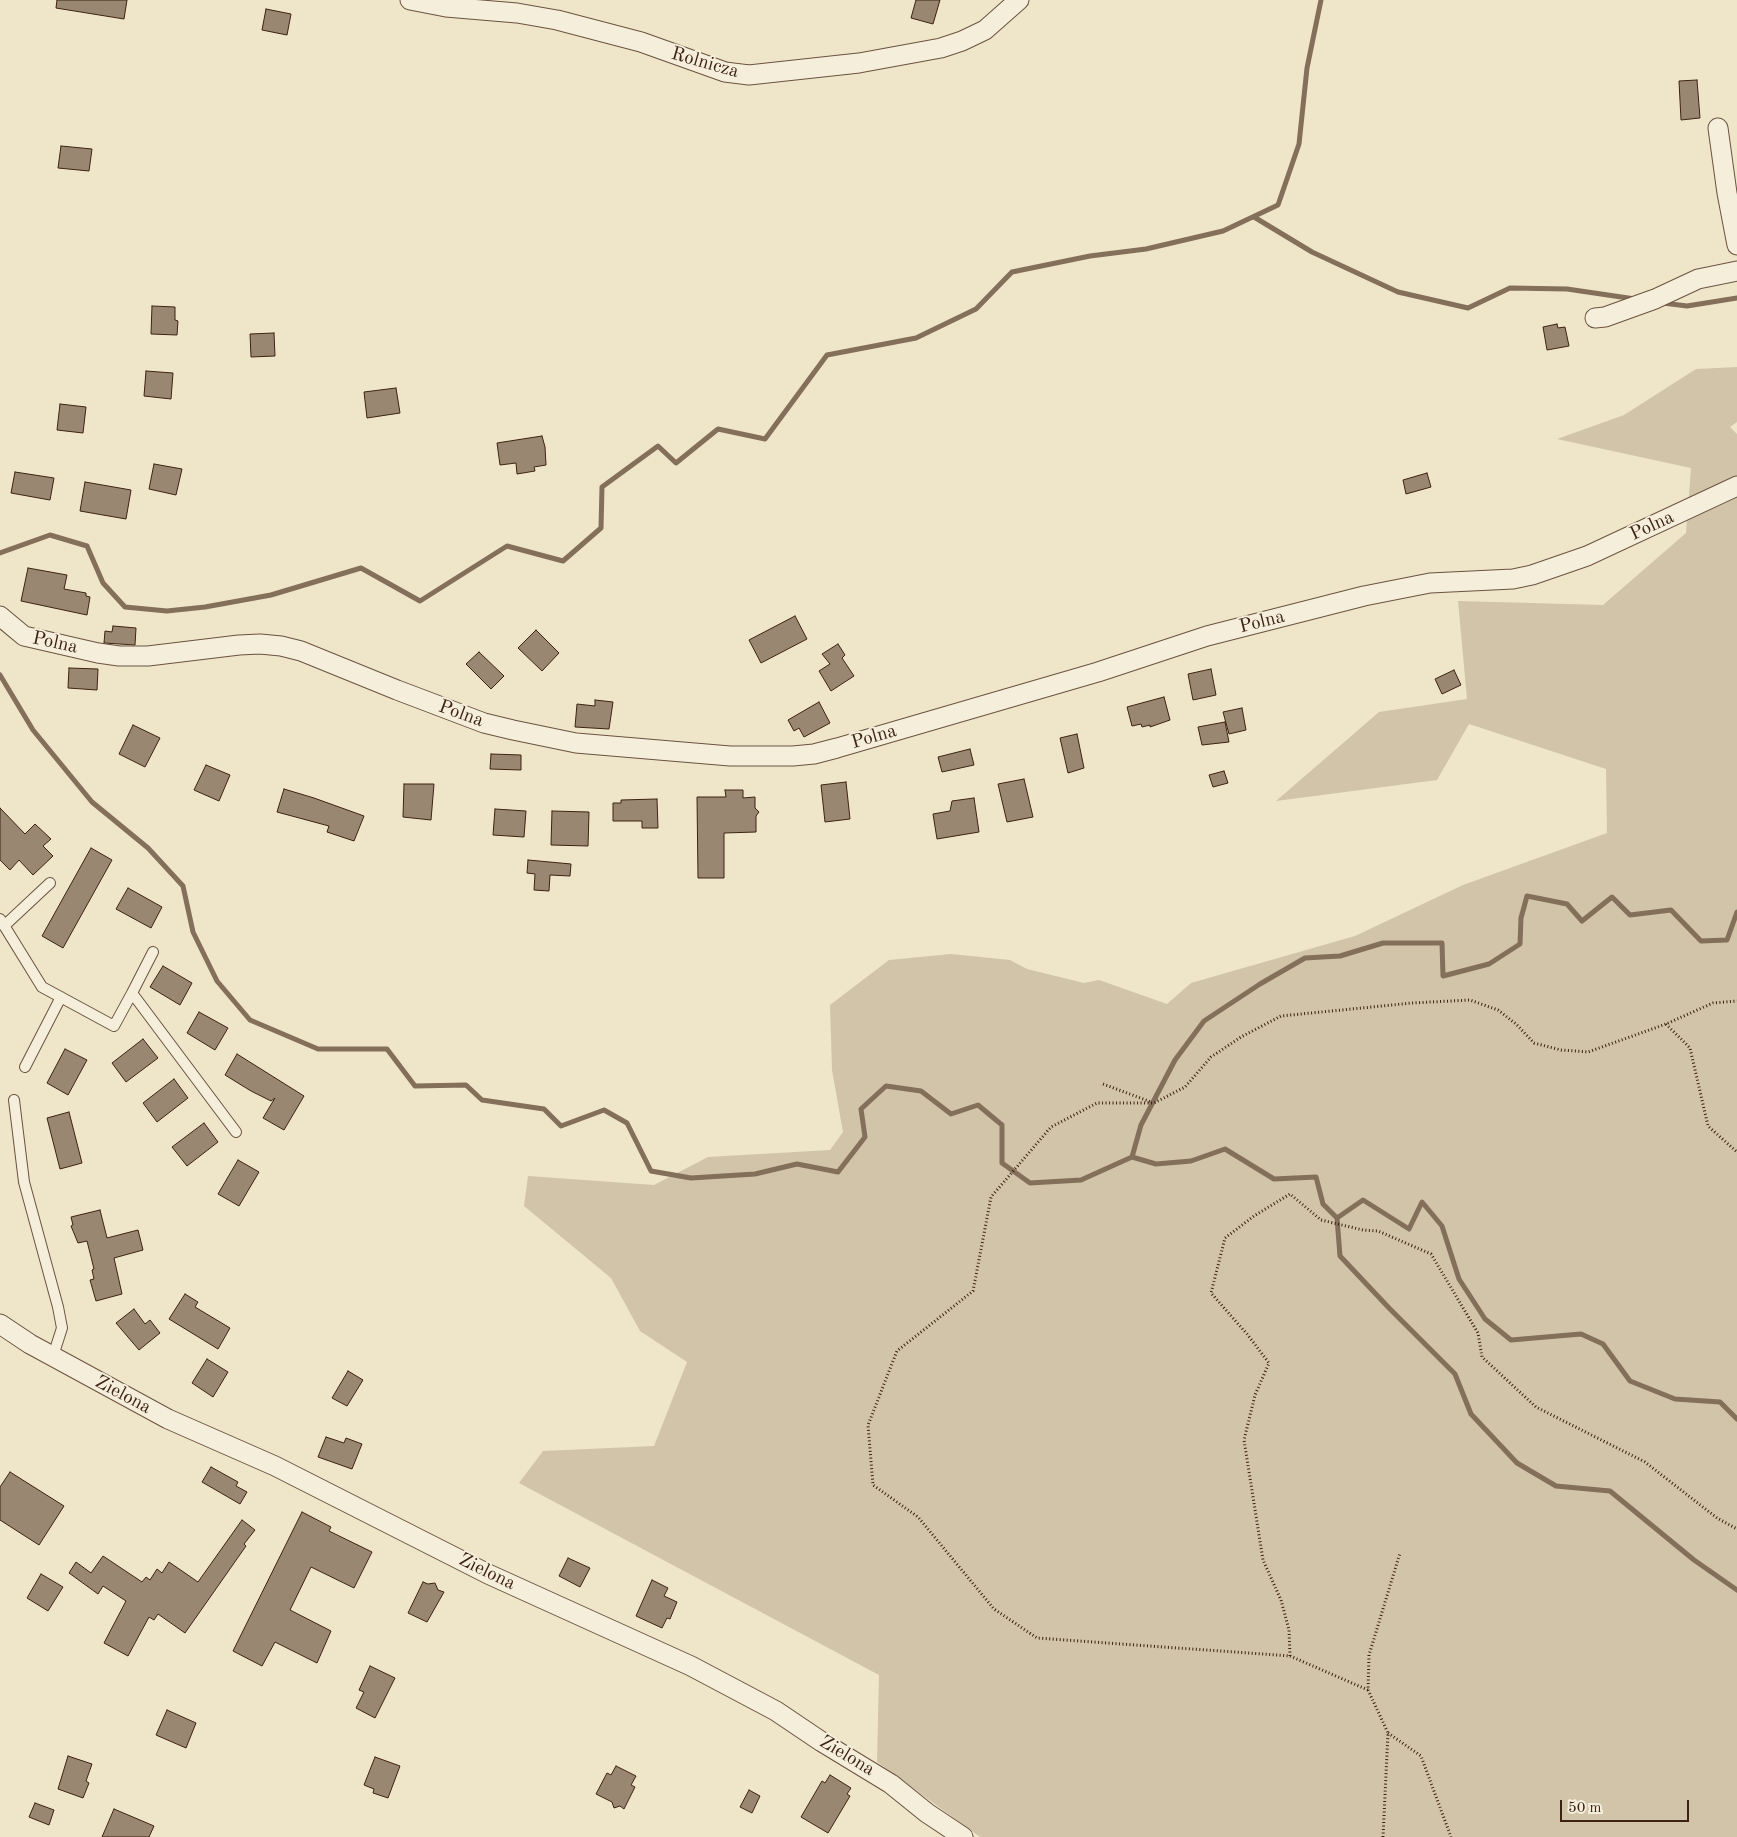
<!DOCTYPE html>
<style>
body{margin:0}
#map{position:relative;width:1737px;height:1837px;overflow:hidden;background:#efe5c8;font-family:"Old Standard TT",serif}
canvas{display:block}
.scale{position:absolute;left:1560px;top:1800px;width:129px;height:22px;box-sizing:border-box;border:2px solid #3d2212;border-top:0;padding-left:6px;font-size:15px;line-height:18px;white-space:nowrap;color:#3d2212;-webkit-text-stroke:4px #f5eedb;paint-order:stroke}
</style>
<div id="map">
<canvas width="1737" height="1837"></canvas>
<div class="scale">50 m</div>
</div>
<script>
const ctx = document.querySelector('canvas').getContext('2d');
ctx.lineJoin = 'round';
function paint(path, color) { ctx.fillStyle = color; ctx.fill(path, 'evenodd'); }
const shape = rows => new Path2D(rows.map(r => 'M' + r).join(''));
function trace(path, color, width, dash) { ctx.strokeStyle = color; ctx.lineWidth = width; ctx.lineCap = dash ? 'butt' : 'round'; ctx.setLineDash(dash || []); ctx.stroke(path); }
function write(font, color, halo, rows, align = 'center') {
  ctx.font = font + ' "Old Standard TT",serif'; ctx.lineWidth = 4; ctx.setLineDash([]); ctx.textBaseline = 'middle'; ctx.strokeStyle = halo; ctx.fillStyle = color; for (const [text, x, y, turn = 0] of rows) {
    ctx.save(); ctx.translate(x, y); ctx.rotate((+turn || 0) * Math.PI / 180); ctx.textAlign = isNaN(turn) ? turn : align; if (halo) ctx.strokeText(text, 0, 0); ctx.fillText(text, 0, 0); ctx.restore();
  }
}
paint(shape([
 [1737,367,1737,422,1730,427,1737,434,1737,1837,980,1837,877,1762,879,1675,519,1483,543,1451,654,1446,687,1362,640,1331,611,1278,524,1206,528,1176,654,1185,708,1157,830,1150,843,1132,832,1070,830,1005,889,960,951,954,1010,960,1027,969,1084,983,1099,980,1167,1004,1191,983,1355,936,1463,885,1607,833,1606,769,1469,724,1437,780,1276,801,1379,712,1467,699,1458,601,1603,605,1686,533,1691,468,1557,439,1624,415,1696,369]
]), '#d1c4a9');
trace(shape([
 [1254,217,1312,252,1398,292,1468,308,1510,288,1567,289,1635,299],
 [1663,303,1687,306,1737,298],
 [0,553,50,535,87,546,103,583,125,607,167,611,205,607,271,595,361,568,420,601,507,546,563,561,601,528,602,487,658,446,676,463,718,429,765,439,827,355,916,338,976,309,1012,272,1090,256,1146,249,1223,231,1278,205,1299,144,1307,68,1321,0],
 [0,675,33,730,92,802,148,848,183,886,193,932,217,981,250,1020,318,1049,387,1049,415,1086,466,1085,482,1100,544,1109,561,1126,604,1110,627,1123,651,1171,691,1178,755,1174,797,1164,838,1172,865,1137,861,1109,886,1086,921,1091,951,1114,978,1105,1002,1125,1002,1163,1030,1183,1081,1180,1132,1157,1141,1125,1175,1060,1204,1021,1260,984,1305,958,1340,956,1383,943,1442,943,1443,976,1489,964,1520,944,1521,918,1527,896,1567,904,1582,921,1612,897,1630,915,1671,910,1701,941,1727,940,1737,912],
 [1132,1157,1156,1164,1191,1161,1225,1149,1274,1179,1316,1177,1323,1204,1337,1218,1363,1200,1409,1229,1422,1202,1442,1226,1459,1279,1485,1319,1511,1340,1581,1334,1603,1344,1630,1381,1675,1399,1720,1402,1737,1419],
 [1337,1218,1340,1256,1390,1309,1455,1374,1471,1414,1517,1463,1556,1486,1610,1491,1694,1560,1737,1590]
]), '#836f5a', 5);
const building = shape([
 [57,0,127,0,124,19,56,8,57,0],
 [916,0,940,0,933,24,911,18,916,0],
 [266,9,291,14,287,35,262,30,266,9],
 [1697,80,1700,118,1681,120,1679,81,1697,80],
 [61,146,92,149,89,171,58,168,61,146],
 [152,306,175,307,175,320,178,321,177,335,151,334,152,306],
 [1557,324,1558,328,1565,327,1569,346,1547,350,1543,327,1557,324],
 [274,333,275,356,251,357,250,334,274,333],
 [146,371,173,373,171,399,144,396,146,371],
 [396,388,400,413,367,418,364,392,396,388],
 [60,404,86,407,83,433,57,430,60,404],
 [542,436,545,447,546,465,534,467,535,471,517,474,516,463,500,465,497,443,542,436],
 [154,464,182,469,176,495,149,489,154,464],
 [15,472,54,478,50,500,11,493,15,472],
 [1427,473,1431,487,1406,494,1403,480,1427,473],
 [85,482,131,490,126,519,80,511,85,482],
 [28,568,67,575,64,589,86,593,86,596,90,597,87,615,21,601,28,568],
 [795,616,807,639,761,663,749,640,795,616],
 [113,626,136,628,135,645,104,643,105,631,112,632,113,626],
 [536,630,559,653,542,671,518,648,536,630],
 [838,644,845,655,842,658,854,676,831,691,819,671,830,664,822,654,838,644],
 [479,652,504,676,491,689,466,664,479,652],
 [69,668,98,669,97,690,68,688,69,668],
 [1211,669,1216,695,1193,700,1188,674,1211,669],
 [1454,670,1461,685,1442,694,1435,679,1454,670],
 [1164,697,1170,720,1150,727,1150,725,1142,727,1141,724,1132,726,1127,707,1164,697],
 [595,700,613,702,609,729,575,727,577,704,595,706,595,700],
 [819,702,830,723,804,737,799,728,794,731,788,720,819,702],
 [1242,708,1246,730,1229,734,1223,712,1242,708],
 [1225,722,1229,742,1202,745,1198,727,1225,722],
 [133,725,160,738,145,767,119,754,133,725],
 [1077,734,1084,768,1068,773,1060,738,1077,734],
 [970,749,974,765,942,772,938,757,970,749],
 [491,754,521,755,521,770,490,769,491,754],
 [206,765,230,775,219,801,194,790,206,765],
 [1224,771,1228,783,1213,787,1209,775,1224,771],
 [1024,779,1033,817,1007,822,998,784,1024,779],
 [846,782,850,819,825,822,821,785,846,782],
 [404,784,434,784,431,820,403,817,404,784],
 [284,789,314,798,364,816,354,841,327,832,329,826,277,812,284,789],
 [725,790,743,790,743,798,755,797,755,808,759,812,756,816,756,832,724,833,724,878,698,878,697,797,726,797,725,790],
 [974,798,979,832,937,839,933,814,950,811,952,801,974,798],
 [657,799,658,828,642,828,642,821,613,821,613,803,621,803,621,800,657,799],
 [0,808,25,834,35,824,51,839,43,846,53,856,33,875,19,860,10,870,0,860,0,808],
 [495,809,526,811,524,837,493,835,495,809],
 [552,811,589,812,588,846,551,845,552,811],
 [91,848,112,860,63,948,42,936,91,848],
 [528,860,571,864,570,876,550,875,549,891,534,890,535,874,527,873,528,860],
 [128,888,162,907,151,928,116,909,128,888],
 [163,966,192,983,180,1005,150,987,163,966],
 [199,1012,228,1028,215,1050,187,1033,199,1012],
 [143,1039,158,1058,126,1082,112,1063,143,1039],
 [65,1049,87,1060,68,1095,47,1083,65,1049],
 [237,1054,304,1096,284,1130,263,1118,275,1098,271,1101,251,1091,225,1075,237,1054],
 [174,1079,188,1098,157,1122,143,1103,174,1079],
 [69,1112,82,1163,60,1169,47,1118,69,1112],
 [204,1123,218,1142,187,1166,172,1147,204,1123],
 [238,1160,259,1172,239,1206,218,1194,238,1160],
 [100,1210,107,1238,138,1230,143,1250,114,1258,122,1294,96,1301,90,1280,94,1279,92,1270,94,1269,87,1241,78,1243,71,1226,73,1225,71,1217,100,1210],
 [185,1294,198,1302,195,1307,230,1328,218,1349,169,1319,185,1294],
 [134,1309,145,1324,150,1320,160,1333,139,1350,116,1323,134,1309],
 [207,1359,228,1372,213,1397,192,1383,207,1359],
 [348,1371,363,1380,347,1406,332,1398,348,1371],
 [326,1437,344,1443,346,1438,362,1444,352,1469,318,1457,326,1437],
 [211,1467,238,1482,236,1486,247,1492,240,1504,202,1482,211,1467],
 [10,1472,64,1506,39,1545,0,1520,0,1487,10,1472],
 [302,1512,331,1527,329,1531,372,1552,354,1588,311,1567,290,1610,331,1631,317,1663,275,1642,262,1666,233,1651,302,1512],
 [242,1520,255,1530,244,1544,246,1546,185,1633,158,1614,154,1620,149,1617,128,1656,104,1643,126,1601,103,1586,98,1594,69,1573,76,1562,91,1573,103,1556,142,1582,146,1577,150,1580,157,1569,162,1573,169,1562,198,1582,242,1520],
 [568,1558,590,1568,580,1587,559,1576,568,1558],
 [41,1574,63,1587,48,1611,27,1598,41,1574],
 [652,1580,668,1588,664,1596,677,1602,670,1619,667,1618,662,1628,636,1616,652,1580],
 [423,1582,428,1584,435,1583,438,1590,444,1592,427,1622,408,1613,423,1582],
 [370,1666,395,1678,375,1718,356,1708,364,1692,359,1690,370,1666],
 [167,1710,196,1723,186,1748,156,1735,167,1710],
 [68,1756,92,1764,86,1781,89,1783,83,1798,58,1789,68,1756],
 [375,1757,400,1766,388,1798,373,1793,374,1789,364,1785,375,1757],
 [616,1766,636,1776,631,1785,635,1787,624,1809,620,1806,614,1808,612,1802,596,1794,607,1773,611,1775,616,1766],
 [830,1775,851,1788,847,1794,850,1796,828,1833,801,1817,822,1781,825,1783,830,1775],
 [749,1790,760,1796,752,1813,740,1807,749,1790],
 [35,1803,54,1810,49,1825,29,1817,35,1803],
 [114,1809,154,1826,149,1837,102,1837,114,1809]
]);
paint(building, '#9a8771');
trace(building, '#3d2212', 1);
const lane = shape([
 [0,919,42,987,114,1026,132,993,236,1132],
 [4,926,50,883],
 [132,993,153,952],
 [25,1067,61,997],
 [14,1100,24,1182,58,1307,62,1328,53,1356]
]);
const street = shape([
 [410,0,446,7,517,13,557,20,641,42,725,72,749,75,859,63,941,48,962,41,985,30,1019,0],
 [1718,128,1727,193,1737,245],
 [1595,318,1605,317,1655,299,1698,279,1737,271],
 [0,616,24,636,98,653,119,656,148,656,239,645,260,644,281,646,301,651,397,690,484,723,513,730,576,743,730,756,793,756,814,754,837,748,1098,672,1207,636,1364,596,1430,583,1513,579,1532,575,1587,556,1737,486],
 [0,1324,30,1344,168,1419,275,1466,488,1574,691,1666,776,1711,822,1742,891,1784,927,1813,963,1837]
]);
trace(lane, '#6a5340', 12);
trace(street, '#6a5340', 21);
trace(shape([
 [1666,1024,1690,1048,1708,1126,1737,1152],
 [1103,1084,1151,1102],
 [1290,1656,1289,1630,1281,1600,1263,1560,1244,1440,1255,1395,1269,1363,1247,1334,1211,1293,1225,1238,1254,1216,1290,1194,1321,1220,1363,1230,1378,1231,1431,1254,1478,1333,1482,1357,1536,1407,1645,1462,1717,1518,1737,1529],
 [1368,1690,1290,1656,1037,1638,994,1609,918,1517,873,1485,868,1425,897,1351,973,1291,991,1197,1051,1127,1097,1103,1154,1103,1185,1087,1211,1057,1241,1037,1281,1016,1412,1003,1470,1000,1498,1010,1516,1024,1534,1043,1561,1050,1588,1052,1666,1024,1713,1003,1737,1001],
 [1388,1733,1421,1756,1451,1837],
 [1383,1837,1388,1733,1368,1690,1369,1655,1400,1553]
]), '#3d2212', 3, [1, 2.5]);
trace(lane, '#f5eedb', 10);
trace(street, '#f5eedb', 19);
write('19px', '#3d2212', '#f5eedb', [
 ["Rolnicza",705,63,16],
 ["Polna",1652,526,-25],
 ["Polna",1262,622,-14],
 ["Polna",55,643,12],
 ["Polna",461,714,20],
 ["Polna",874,737,-16],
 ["Zielona",123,1395,28],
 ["Zielona",487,1572,26],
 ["Zielona",847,1756,31]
]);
</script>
